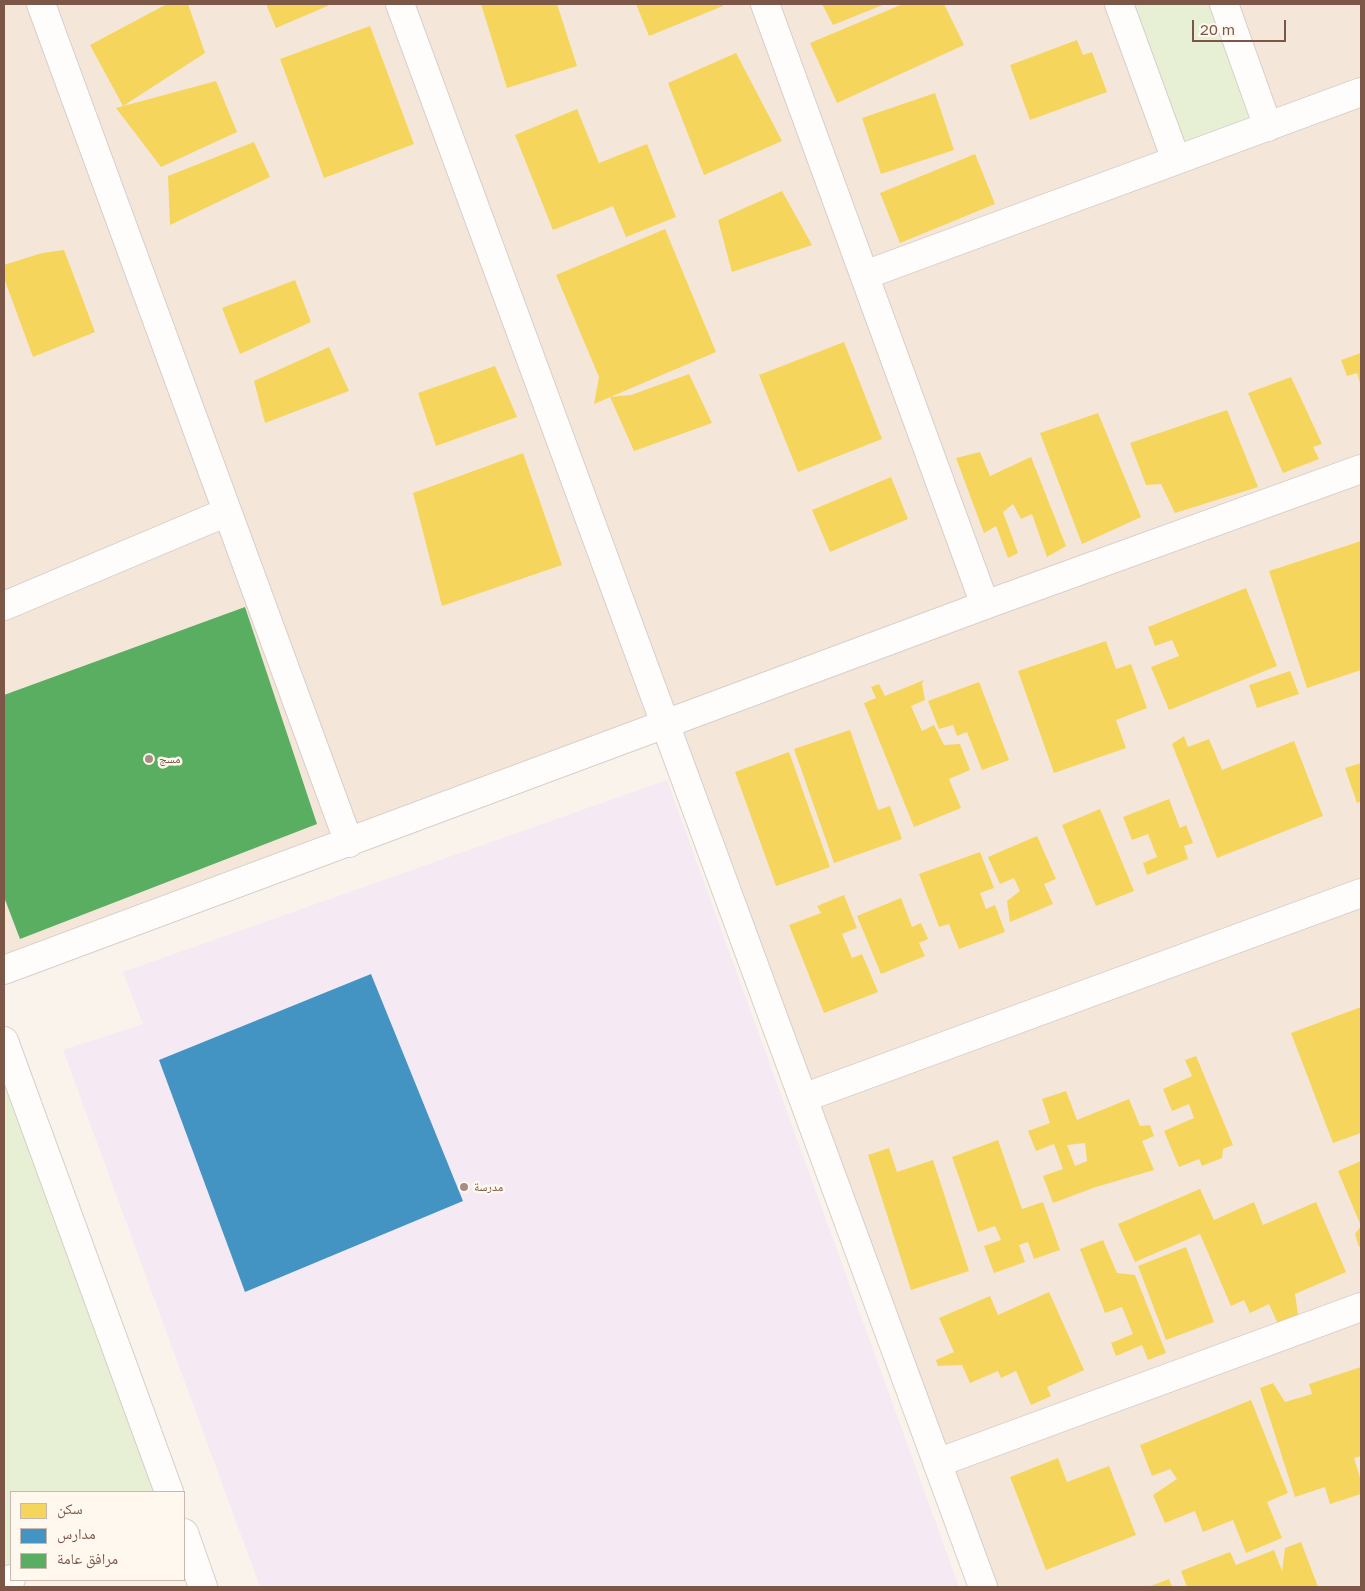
<!DOCTYPE html>
<meta charset="utf-8">
<style>
body{margin:0}
#map{position:relative;width:1365px;height:1591px;overflow:hidden;background:#f9f3ec;font-family:"Golos Text","Noto Naskh Arabic",sans-serif}
canvas{display:block}
.frame{position:absolute;inset:0;border:5px solid #7c5748;pointer-events:none}
.legend{position:absolute;left:10px;top:1491px;width:175px;height:90px;box-sizing:border-box;background:#fff8ef;border:1px solid #cbb8ac;margin:0;padding:6px 9px;list-style:none;font-size:15px;color:#7c5748}
.legend li{display:flex;align-items:center;gap:10px;height:25px}
.legend b{width:25px;border:1px solid #cbb8ac}
.scale{position:absolute;left:1192px;top:20px;width:94px;height:22px;box-sizing:border-box;border:2px solid #7c5748;border-top:0;padding-left:6px;font-size:15px;line-height:18px;white-space:nowrap;color:#7c5748;-webkit-text-stroke:4px #fff8ef;paint-order:stroke}
</style>
<div id="map">
<canvas width="1365" height="1591"></canvas>
<div class="frame"></div>
<ul class="legend">
<li><b style="height:14px;background:#f6d55c"></b>سكن</li>
<li><b style="height:14px;background:#4393c3"></b>مدارس</li>
<li><b style="height:14px;background:#5aae61"></b>مرافق عامة</li>
</ul>
<div class="scale">20 m</div>
</div>
<script>
const ctx = document.querySelector('canvas').getContext('2d');
ctx.lineJoin = 'round';
function paint(path, color) { ctx.fillStyle = color; ctx.fill(path, 'evenodd'); }
const shape = rows => new Path2D(rows.map(r => 'M' + r).join(''));
function trace(path, color, width, dash) { ctx.strokeStyle = color; ctx.lineWidth = width; ctx.lineCap = dash ? 'butt' : 'round'; ctx.setLineDash(dash || []); ctx.stroke(path); }
function write(font, color, halo, rows, align = 'center') {
  ctx.font = font + ' "Golos Text","Noto Naskh Arabic",sans-serif'; ctx.lineWidth = 5; ctx.setLineDash([]); ctx.textBaseline = 'middle'; ctx.strokeStyle = halo; ctx.fillStyle = color; for (const [text, x, y, turn = 0] of rows) {
    ctx.save(); ctx.translate(x, y); ctx.rotate((+turn || 0) * Math.PI / 180); ctx.textAlign = isNaN(turn) ? turn : align; if (halo) ctx.strokeText(text, 0, 0); ctx.fillText(text, 0, 0); ctx.restore();
  }
}
paint(shape([
 [4,4,1361,4,1361,1587,987,1587,674,732,4,981]
]), '#f4e7da');
paint(shape([
 [667,780,959,1587,260,1587,63,1050,143,1024,123,972]
]), '#f5eaf4');
paint(shape([
 [1120,4,1223,4,1272,138,1180,171],
 [5,1025,180,1492,11,1492,11,1567,4,1569,4,1026]
]), '#e7f0d5');
paint(shape([
 [167,4,188,4,205,53,123,106,90,45],
 [266,4,332,4,276,28],
 [481,4,557,4,577,66,507,88],
 [636,4,722,4,723,6,649,36],
 [822,4,885,4,833,25],
 [903,4,944,4,964,45,837,103,810,43],
 [370,26,414,144,324,178,280,59],
 [1077,40,1083,55,1092,52,1107,92,1030,120,1010,65],
 [736,53,782,141,704,175,668,83],
 [216,81,237,132,161,167,116,108],
 [935,93,954,150,881,174,862,118],
 [577,109,599,163,647,144,676,217,626,237,613,206,553,230,515,135],
 [254,142,270,177,170,225,168,176],
 [975,154,995,204,900,243,880,193],
 [782,191,812,245,732,272,718,220],
 [665,229,716,352,594,404,599,377,556,275],
 [64,250,95,332,33,357,4,278,4,265,42,253],
 [295,280,311,322,240,354,222,308],
 [844,342,882,439,798,472,759,375],
 [329,347,349,391,265,423,254,381],
 [1361,353,1361,387,1357,373,1347,376,1341,360],
 [495,366,517,417,436,446,418,393],
 [689,374,712,423,634,451,610,397,631,395],
 [1291,377,1322,444,1313,447,1319,459,1283,473,1248,393],
 [1227,410,1258,487,1175,513,1161,484,1146,485,1130,443],
 [1098,413,1141,517,1082,544,1040,433],
 [980,452,990,476,1031,457,1066,546,1047,557,1032,514,1021,519,1013,504,1003,512,1018,553,1008,558,996,526,984,533,956,458],
 [523,453,562,565,442,606,413,493],
 [891,477,908,519,830,552,812,510],
 [1361,541,1361,670,1307,688,1269,571],
 [1246,588,1277,666,1169,710,1151,667,1179,656,1172,640,1155,646,1148,627],
 [1106,641,1116,669,1131,664,1147,708,1116,720,1126,748,1054,773,1018,671],
 [1290,671,1299,694,1257,708,1249,685],
 [924,680,922,684,925,700,911,706,922,731,934,725,944,745,960,744,970,770,949,779,961,808,914,827,864,703,876,698,871,687,879,684,885,696],
 [979,682,1009,760,982,770,967,732,957,736,953,725,939,729,928,701],
 [850,730,878,810,890,806,902,839,834,863,794,749],
 [1184,736,1188,747,1209,739,1222,770,1294,741,1323,816,1217,858,1172,744],
 [789,752,830,867,776,886,735,772],
 [1361,763,1361,801,1357,803,1345,768],
 [1169,799,1180,828,1186,825,1193,843,1184,846,1188,859,1147,875,1143,863,1157,857,1148,834,1132,840,1123,817],
 [1100,809,1134,891,1096,906,1062,825],
 [1037,836,1056,879,1044,884,1053,904,1010,922,1007,901,1020,891,1014,878,1000,884,988,857],
 [980,852,994,888,980,893,986,909,995,905,1005,932,959,949,949,924,939,927,919,874],
 [844,895,857,928,842,934,852,958,862,954,878,992,824,1013,789,925,821,913,817,906],
 [901,898,912,927,921,923,928,939,919,943,925,956,881,974,857,916],
 [1361,1007,1361,1133,1333,1143,1291,1033],
 [1196,1056,1233,1145,1223,1149,1222,1158,1202,1166,1199,1159,1179,1167,1164,1131,1194,1118,1189,1104,1172,1111,1163,1089,1192,1076,1185,1060],
 [1066,1091,1077,1120,1129,1099,1140,1126,1150,1125,1154,1136,1142,1141,1154,1170,1096,1187,1053,1203,1043,1176,1063,1169,1054,1144,1036,1151,1028,1131,1050,1123,1042,1099],
 [1085,1143,1087,1161,1075,1166,1067,1145],
 [998,1140,1022,1209,1043,1202,1060,1250,1034,1259,1028,1242,1019,1245,1025,1262,994,1273,984,1246,1001,1240,995,1226,978,1232,952,1157],
 [889,1148,897,1172,933,1160,969,1271,911,1290,868,1155],
 [1361,1161,1361,1246,1359,1247,1355,1234,1361,1226,1338,1171],
 [1200,1189,1214,1220,1254,1202,1263,1225,1316,1202,1346,1272,1295,1294,1299,1321,1278,1324,1269,1304,1250,1313,1244,1300,1231,1306,1200,1234,1135,1262,1118,1224],
 [1103,1240,1117,1273,1135,1275,1166,1353,1148,1360,1142,1345,1116,1356,1111,1343,1133,1334,1122,1307,1105,1313,1080,1249],
 [1186,1247,1214,1322,1166,1340,1138,1266],
 [1049,1292,1084,1370,1047,1387,1051,1396,1031,1405,1016,1371,1001,1378,998,1371,970,1383,962,1365,938,1366,936,1360,954,1352,939,1318,990,1296,998,1315],
 [1361,1367,1361,1456,1354,1458,1361,1481,1361,1494,1330,1504,1325,1487,1295,1497,1260,1388,1273,1383,1285,1402,1312,1394,1309,1384],
 [1251,1400,1288,1493,1267,1502,1282,1538,1246,1553,1233,1520,1203,1532,1195,1511,1165,1523,1153,1495,1177,1479,1170,1469,1152,1476,1140,1445],
 [1058,1458,1067,1482,1109,1466,1136,1535,1046,1570,1010,1477],
 [1301,1542,1318,1587,1187,1587,1181,1571,1230,1552,1236,1565,1274,1550,1282,1571,1285,1548],
 [1169,1579,1172,1587,1148,1587]
]), '#f6d55c');
paint(shape([
 [371,974,463,1201,245,1292,159,1060]
]), '#4393c3');
paint(shape([
 [245,607,317,824,20,939,4,897,4,695]
]), '#5aae61');
const minor = shape([
 [41,4,349,843],
 [400,4,983,1587],
 [765,4,985,605],
 [1119,4,1176,160],
 [1224,4,1268,127],
 [865,275,1361,92],
 [4,606,227,512],
 [4,970,985,605,1361,469],
 [4,1041,169,1492],
 [803,1098,1361,893],
 [937,1463,1361,1307],
 [184,1533,203,1587],
 [4,1582,11,1579]
]);
trace(minor, '#d8cfc9', 30);
trace(minor, '#fefdfc', 28);
for (const [x, y, r, color] of [
 [149,759,5,"#a88e81"],
 [464,1187,5,"#a88e81"]
]) { const dot = new Path2D(); dot.arc(x, y, r, 0, 2 * Math.PI); ctx.fillStyle = color; ctx.fill(dot); trace(dot, '#fff8ef', 2); }
write('12px', '#7c5748', '#fff8ef', [
 ["مسج",159,759],
 ["مدرسة",474,1187]
], 'left');
</script>
